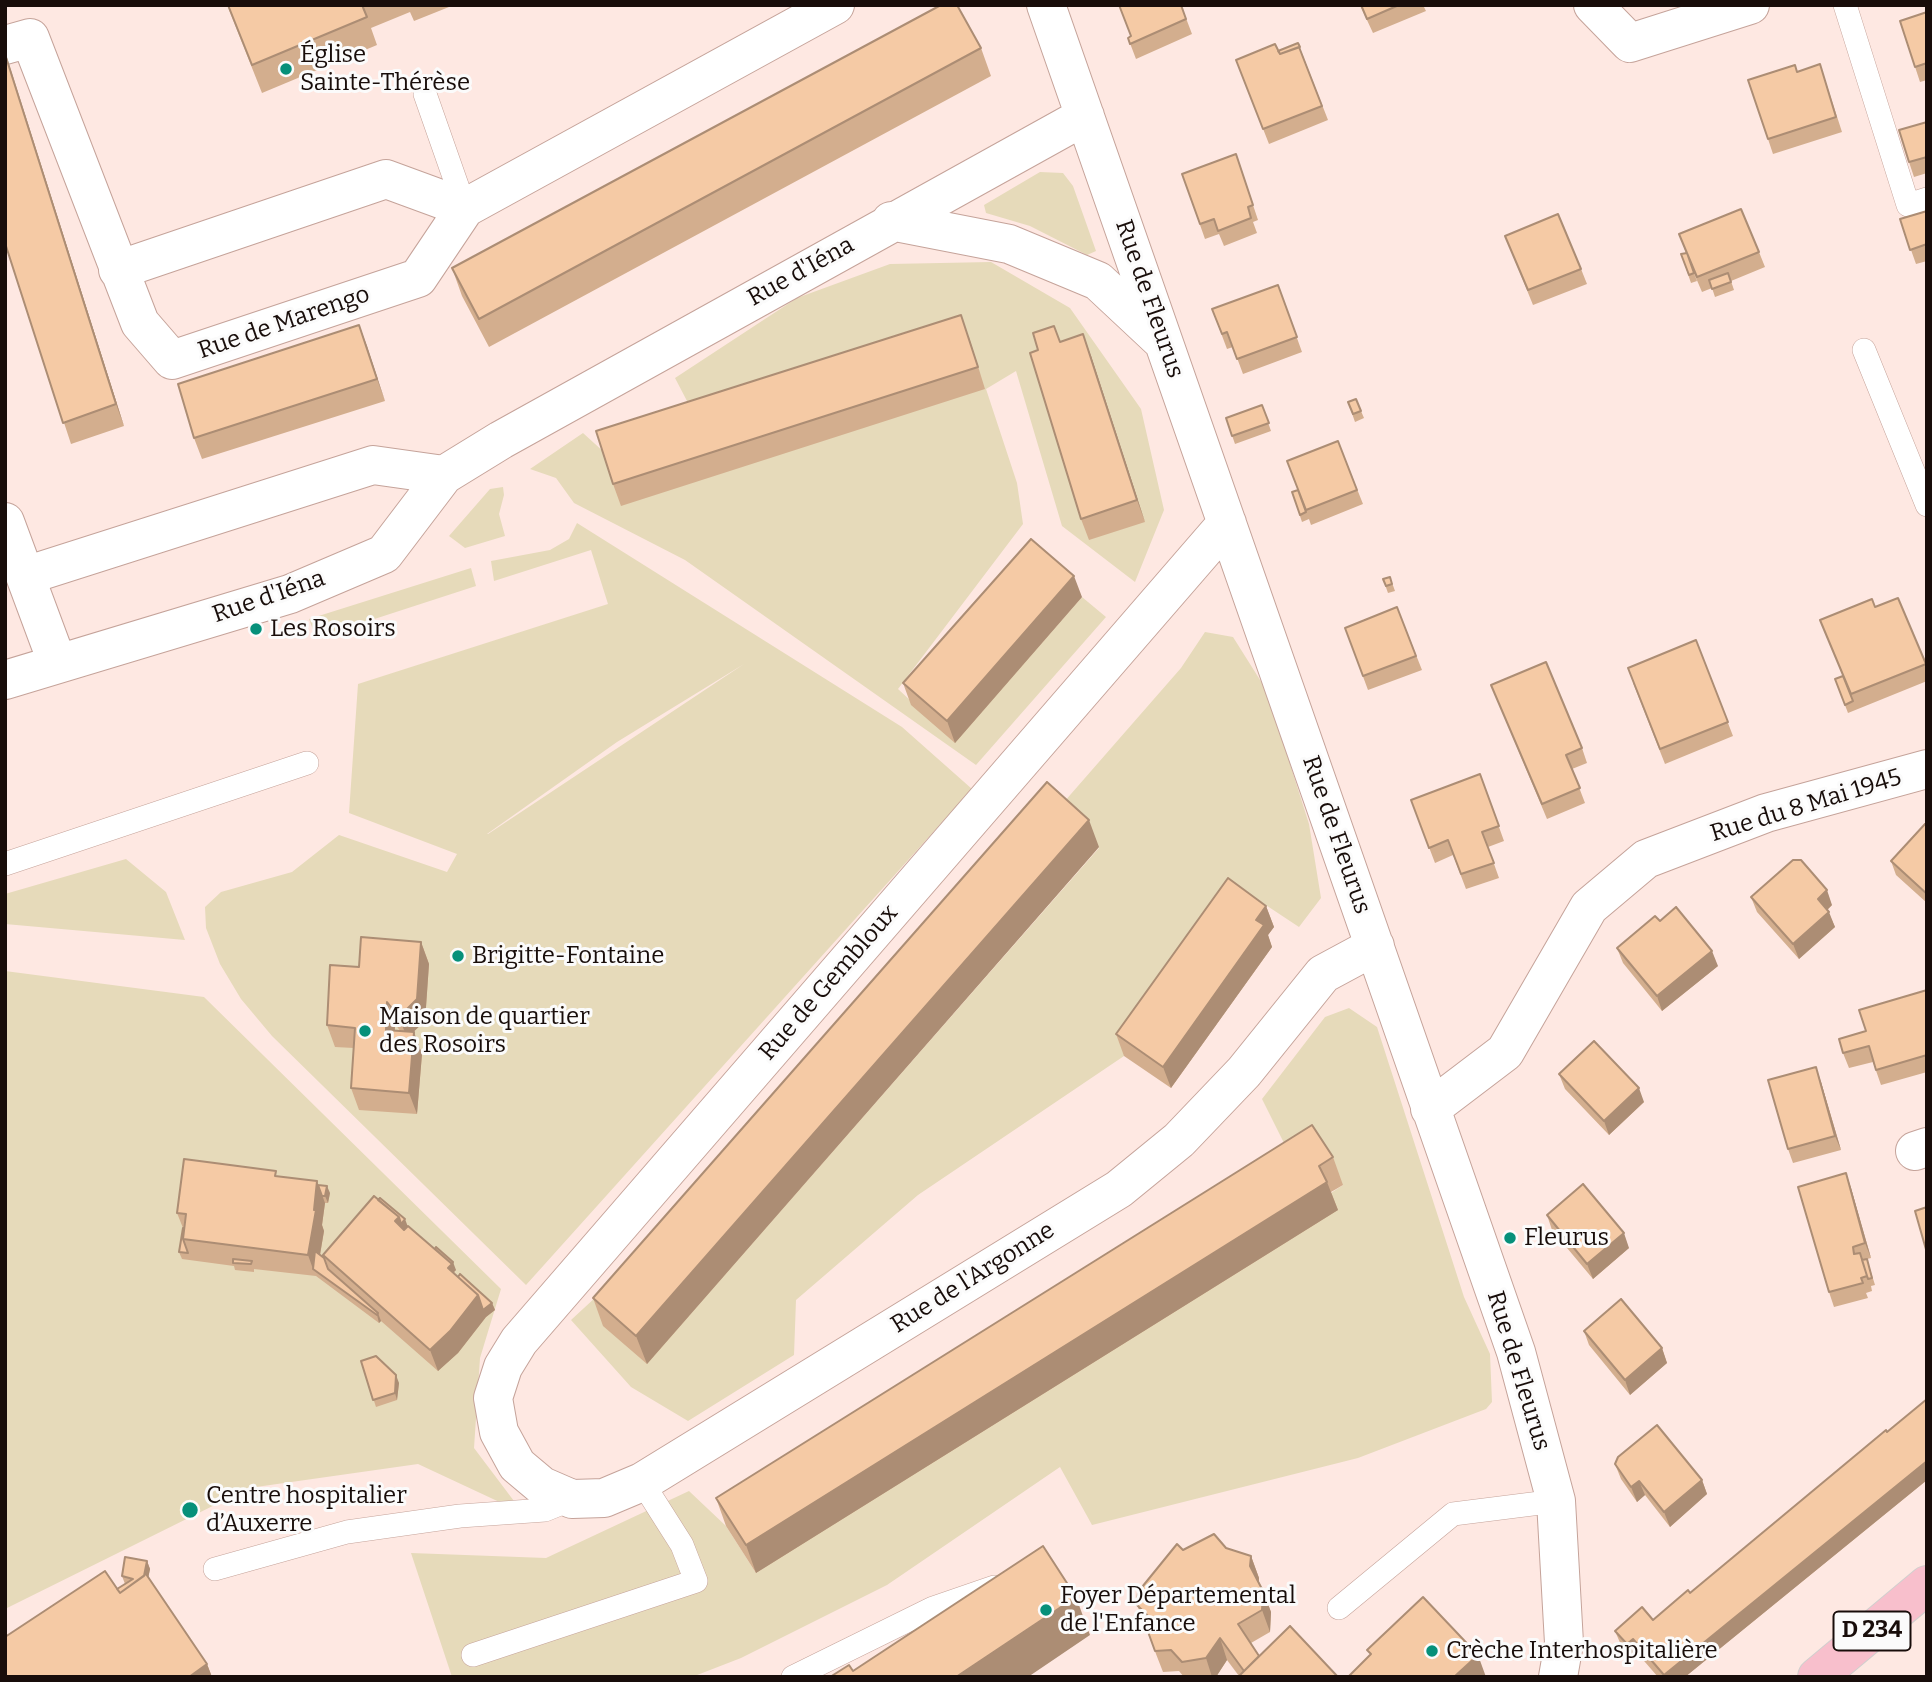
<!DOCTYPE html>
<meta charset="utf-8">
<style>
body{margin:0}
#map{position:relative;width:1932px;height:1682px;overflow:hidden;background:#fee8e2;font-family:Bitter,serif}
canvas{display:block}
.frame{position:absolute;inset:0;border:7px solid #180d0a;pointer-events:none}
</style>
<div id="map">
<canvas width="1932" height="1682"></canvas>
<div class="frame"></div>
</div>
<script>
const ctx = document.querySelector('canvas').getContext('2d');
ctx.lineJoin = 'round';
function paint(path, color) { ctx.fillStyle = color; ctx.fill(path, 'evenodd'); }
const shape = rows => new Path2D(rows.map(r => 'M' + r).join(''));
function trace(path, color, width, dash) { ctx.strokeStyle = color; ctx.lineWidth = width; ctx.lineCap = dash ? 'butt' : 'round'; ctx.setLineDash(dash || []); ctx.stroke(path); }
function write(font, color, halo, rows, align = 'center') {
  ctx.font = font + ' Bitter,serif'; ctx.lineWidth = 6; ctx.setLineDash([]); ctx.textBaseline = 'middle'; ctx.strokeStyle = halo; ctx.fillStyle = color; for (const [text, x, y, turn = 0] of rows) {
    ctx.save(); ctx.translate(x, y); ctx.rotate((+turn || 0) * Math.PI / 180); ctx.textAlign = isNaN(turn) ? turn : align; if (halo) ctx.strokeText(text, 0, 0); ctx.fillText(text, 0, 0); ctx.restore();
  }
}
paint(shape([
 [1040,172,1063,173,1073,186,1096,251,1087,255,1030,226,986,213,984,205],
 [991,262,1070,308,1141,409,1164,510,1135,582,1062,526,1016,371,986,389,1017,483,1023,524,898,689,955,742,1082,597,1106,617,976,765,685,560,574,503,556,478,530,469,583,433,605,453,698,422,675,378,797,298,890,264],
 [503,487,504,495,499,514,505,536,465,548,449,536,490,489],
 [577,523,902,727,972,789,526,1285,272,1036,241,999,220,964,206,928,205,907,221,892,292,872,339,835,447,872,457,854,349,813,358,684,608,604,591,550,494,581,491,561,550,550,569,539],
 [744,664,488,834,487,834,617,742],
 [471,568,476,586,316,638,309,619],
 [1205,632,1233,637,1267,691,1309,824,1321,898,1299,927,1234,884,1124,1056,918,1195,796,1300,794,1355,688,1421,631,1387,571,1320,597,1296,647,1363,1099,848,1057,810,1181,668],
 [126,859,166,892,185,940,5,924,5,894],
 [5,971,204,997,501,1289,480,1358,474,1448,523,1513,418,1464,249,1488,5,1609],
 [1349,1008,1377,1027,1464,1297,1490,1354,1492,1402,1486,1409,1358,1458,1092,1525,1060,1467,887,1585,741,1658,692,1677,452,1677,411,1553,546,1558,689,1491,726,1526,756,1573,1343,1185,1292,1159,1262,1099,1325,1017]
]), '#e6daba');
const service = shape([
 [1845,5,1908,205,1927,199],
 [425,94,465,208],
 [1864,350,1927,505],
 [5,864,307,763],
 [215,1569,347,1532,460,1516,545,1510,572,1499],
 [1339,1608,1453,1514,1556,1501],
 [473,1655,696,1581,682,1545,642,1482],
 [793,1677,933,1608,994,1587]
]);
const minor = shape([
 [1046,5,1516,1352,1556,1501,1564,1643,1558,1677],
 [1593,5,1630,43,1750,5],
 [5,45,30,38,140,323,172,360,418,278,465,208],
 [891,221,1009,244,1098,281,1160,339],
 [118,270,386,179,465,208,835,5],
 [5,522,57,662],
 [1227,523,519,1341,503,1367,493,1398,499,1432,517,1465,542,1486,572,1499,604,1498,642,1482,1119,1189,1179,1140,1244,1072,1323,974,1375,946],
 [25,576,373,465,444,475],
 [5,680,290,594,384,554,444,475,501,440,1085,116],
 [1430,1109,1505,1052,1589,907,1646,859,1766,813,1927,769],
 [1915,1151,1927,1147]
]);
const primary = shape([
 [1817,1677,1927,1585]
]);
trace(service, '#c5a39a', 24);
trace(minor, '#c5a39a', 40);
trace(primary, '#d1cfce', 40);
trace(service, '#fff', 23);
trace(minor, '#fff', 38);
trace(primary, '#f8bfcc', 38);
paint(shape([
 [227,5,454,5,414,21,410,12,371,28,377,45,262,93],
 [1181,5,1192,34,1136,59,1128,38],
 [1360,5,1423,5,1426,11,1373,33],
 [1927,12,1927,80,1920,82,1900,21],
 [1298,43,1328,120,1269,144,1236,60,1278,51],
 [981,48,991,76,489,347,462,296,452,268],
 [5,52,124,426,71,444,5,243],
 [1820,64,1842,132,1773,154,1768,139,1797,72],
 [1927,122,1927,173,1914,177,1909,162],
 [1236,154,1258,220,1253,222,1257,233,1224,246,1219,234,1205,239,1182,174],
 [1927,211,1927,261,1916,264,1900,219],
 [1679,234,1759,252,1765,267,1731,281,1734,290,1715,297,1712,288,1702,292,1693,271,1697,281,1691,283,1681,254,1686,253],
 [1505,236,1581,269,1587,284,1533,305],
 [1278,285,1302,352,1243,374,1233,347,1227,349,1212,309],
 [359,325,385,401,202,459,194,438],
 [969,337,985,389,621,506,613,484],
 [1091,356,1145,522,1089,540,1081,519],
 [1348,402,1361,411,1364,418,1355,422],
 [1262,405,1271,431,1235,444,1226,418],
 [1338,441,1363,504,1311,525,1309,519,1302,522,1292,492,1298,490],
 [1390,577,1395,591,1388,593,1383,579],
 [1082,597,955,743,911,705,903,683],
 [1898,598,1927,667,1927,681,1848,713,1835,679,1843,676,1820,620,1875,607],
 [1397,607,1422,670,1368,690,1345,628],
 [1696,640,1733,736,1665,764,1633,683],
 [1491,685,1582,748,1587,763,1572,769,1585,803,1547,819],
 [1480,774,1504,841,1488,847,1499,878,1466,889,1453,855,1435,863,1411,800],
 [1927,826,1927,903,1896,875,1891,861],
 [1099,847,647,1364,603,1326,593,1298],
 [1751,897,1832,905,1827,910,1835,927,1799,959,1757,912],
 [1266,906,1274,927,1268,935,1272,947,1171,1088,1124,1056,1116,1034],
 [421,942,429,964,425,1021,413,1032,422,1054,417,1114,359,1110,351,1088,354,1048,335,1047,327,1025,359,967],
 [395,1024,401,1032,395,1031],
 [1617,948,1718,966,1662,1011,1623,963],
 [1927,990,1927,1072,1881,1085,1873,1062,1849,1068,1843,1053,1866,1031],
 [1559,1074,1644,1102,1609,1135,1565,1089],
 [1821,1082,1841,1150,1793,1163,1788,1149],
 [1333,1157,1343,1185,1331,1192,1338,1210,756,1573,726,1526,716,1498],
 [1846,1173,1851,1188,1871,1258,1867,1259,1875,1285,1871,1286,1872,1291,1866,1293,1868,1298,1834,1307,1829,1292],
 [278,1177,330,1193,328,1203,325,1203,322,1225,324,1231,320,1255,324,1258,323,1255,408,1226,456,1270,454,1272,455,1274,492,1303,495,1310,486,1317,458,1353,438,1371,381,1321,379,1323,316,1276,254,1269,254,1272,235,1270,234,1266,182,1259,179,1252,183,1228,177,1213],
 [1547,1215,1629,1248,1593,1279,1552,1230],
 [1584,1331,1662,1348,1667,1363,1630,1395,1589,1345],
 [361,1361,399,1383,397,1400,376,1407],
 [1927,1399,1927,1480,1685,1677,1658,1677,1638,1654,1632,1659,1621,1645,1615,1631,1653,1620,1690,1593],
 [1615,1464,1702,1480,1707,1494,1670,1527,1645,1495,1637,1502,1621,1479],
 [1226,1548,1251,1556,1259,1578,1259,1582,1263,1591,1271,1612,1270,1632,1251,1643,1259,1656,1239,1676,1227,1660,1216,1677,1184,1677,1179,1671,1163,1672,1137,1605,1183,1550],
 [147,1561,150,1569,148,1578,207,1664,212,1677,5,1677,117,1589,125,1584,122,1576]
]), '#d3ae8e');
paint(shape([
 [5,52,8,61,124,426,116,404],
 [359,325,367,346,385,401,377,379],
 [1083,334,1091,356,1145,522,1137,500],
 [1074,576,1082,597,955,743,947,721],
 [1089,820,1099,847,647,1364,636,1336],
 [1827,890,1832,905,1823,914,1818,899],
 [1266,906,1274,927,1268,935,1272,947,1171,1088,1163,1067,1256,920],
 [1829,912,1835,927,1799,959,1793,944],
 [421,942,429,964,425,1021,407,1038,399,1017],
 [1712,951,1718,966,1662,1011,1657,996],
 [387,1002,395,1024,394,1052,386,1030],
 [414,1032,422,1054,417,1114,409,1093],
 [1816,1067,1821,1082,1841,1150,1835,1136],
 [1639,1088,1644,1102,1609,1135,1604,1121],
 [1846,1173,1851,1188,1871,1258,1865,1243],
 [317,1181,325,1203,322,1225,324,1231,317,1272,313,1269,308,1255],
 [1327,1182,1338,1210,756,1573,746,1545],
 [327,1186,330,1193,328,1203,325,1196],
 [399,1217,405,1219,408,1227,404,1231,395,1221],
 [1624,1233,1629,1248,1593,1279,1587,1264],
 [453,1262,456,1270,454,1272,459,1286,447,1270],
 [478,1295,492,1303,495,1310,486,1317,458,1353,438,1371,430,1350],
 [378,1313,381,1321,379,1323,377,1315],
 [1662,1348,1667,1363,1630,1395,1625,1380],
 [396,1375,399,1383,397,1400,395,1393],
 [1927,1461,1927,1480,1685,1677,1665,1677,1664,1675],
 [1702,1480,1707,1494,1670,1527,1664,1512],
 [1639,1481,1645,1495,1637,1502,1631,1487],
 [1251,1556,1259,1578,1258,1588,1250,1566],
 [147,1561,150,1569,146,1589,143,1581],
 [1263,1591,1271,1612,1270,1632,1262,1610],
 [1076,1597,1090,1635,1028,1677,956,1677],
 [1220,1638,1227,1660,1216,1677,1212,1677,1206,1658],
 [1633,1639,1638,1654,1632,1659,1627,1644],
 [1478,1655,1486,1677,1454,1677],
 [207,1664,212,1677,189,1677]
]), '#ac8d74');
const building = shape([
 [228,5,362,5,367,17,252,65,228,5],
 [941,5,957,5,981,48,479,319,452,268,941,5],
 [1119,5,1181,5,1186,19,1130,44,1128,38,1131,36,1119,5],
 [1361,5,1399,5,1367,19,1361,5],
 [1927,12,1927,63,1915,67,1900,21,1927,12],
 [1298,43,1300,47,1280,54,1278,51,1298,43],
 [1275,44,1280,54,1299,47,1322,106,1263,129,1236,60,1275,44],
 [5,54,116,404,63,423,5,243,5,54],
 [1820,64,1836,117,1768,139,1748,80,1795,65,1797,72,1820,64],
 [1927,122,1927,157,1909,162,1899,130,1927,122],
 [1236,154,1253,205,1248,207,1251,218,1218,231,1214,219,1200,224,1182,174,1236,154],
 [1741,209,1759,252,1697,277,1679,234,1741,209],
 [1927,211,1927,244,1910,250,1900,219,1927,211],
 [1558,214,1581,269,1528,290,1505,236,1558,214],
 [1687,253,1694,273,1689,275,1681,254,1687,253],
 [1728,273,1731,282,1712,289,1709,280,1728,273],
 [1278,285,1297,337,1237,359,1227,332,1222,334,1212,309,1278,285],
 [961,315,978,367,613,484,596,431,961,315],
 [359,325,377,379,194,438,178,384,359,325],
 [1054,326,1060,342,1083,334,1137,500,1081,519,1030,353,1038,350,1033,333,1054,326],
 [1356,399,1361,411,1353,414,1348,402,1356,399],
 [1262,405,1269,423,1232,436,1226,418,1262,405],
 [1338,441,1357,490,1306,510,1287,461,1338,441],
 [1298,490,1306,512,1300,515,1292,492,1298,490],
 [1031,539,1074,576,947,721,903,683,1031,539],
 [1390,577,1392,584,1386,586,1383,579,1390,577],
 [1898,598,1926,664,1851,694,1820,620,1872,599,1875,607,1898,598],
 [1397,607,1416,656,1363,676,1345,628,1397,607],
 [1696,640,1728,722,1660,749,1628,668,1696,640],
 [1546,662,1582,748,1566,755,1580,788,1542,804,1491,685,1546,662],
 [1843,676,1853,701,1845,705,1835,679,1843,676],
 [1480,774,1499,826,1482,832,1494,863,1461,874,1448,840,1429,848,1411,800,1480,774],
 [1047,782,1089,820,636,1336,593,1298,1047,782],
 [1925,824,1927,826,1927,894,1891,861,1925,824],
 [1793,860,1801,860,1827,890,1818,899,1829,912,1793,944,1751,897,1793,860],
 [1228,878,1266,906,1256,920,1264,925,1163,1067,1116,1034,1228,878],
 [1676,907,1712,951,1657,996,1617,948,1655,916,1660,921,1676,907],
 [361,937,421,942,417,999,399,1017,387,1002,386,1030,414,1032,409,1093,351,1088,355,1028,327,1025,330,965,359,967,361,937],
 [1927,990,1927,1055,1876,1070,1869,1046,1843,1053,1839,1039,1866,1031,1859,1010,1927,990],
 [1594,1041,1639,1088,1604,1121,1559,1074,1594,1041],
 [1816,1067,1835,1136,1788,1149,1768,1080,1816,1067],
 [1312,1125,1333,1157,1319,1166,1327,1182,746,1545,716,1498,1312,1125],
 [184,1159,276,1171,275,1176,317,1181,314,1210,316,1210,308,1255,183,1239,186,1214,177,1213,184,1159],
 [1846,1173,1865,1243,1853,1247,1854,1254,1860,1253,1867,1276,1861,1278,1863,1283,1829,1292,1798,1187,1846,1173],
 [1583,1184,1624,1233,1587,1264,1547,1215,1583,1184],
 [318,1185,327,1186,325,1196,322,1196,318,1185],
 [374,1196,399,1217,395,1221,404,1230,408,1226,452,1264,448,1268,478,1295,450,1331,430,1350,323,1255,374,1196],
 [380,1198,405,1219,401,1224,399,1217,378,1200,380,1198],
 [1927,1207,1927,1253,1915,1211,1927,1207],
 [183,1228,184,1228,183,1239,188,1253,179,1252,183,1228],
 [436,1247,453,1262,452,1264,435,1249,436,1247],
 [315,1251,324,1258,328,1269,378,1313,377,1315,313,1269,315,1251],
 [233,1259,252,1261,251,1264,233,1263,233,1259],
 [1867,1259,1872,1278,1868,1279,1862,1260,1867,1259],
 [460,1274,492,1303,483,1310,478,1295,458,1277,460,1274],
 [1621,1299,1662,1348,1625,1380,1584,1331,1621,1299],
 [376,1356,396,1375,395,1393,373,1400,361,1361,376,1356],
 [1927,1399,1927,1461,1664,1675,1633,1639,1627,1644,1615,1631,1642,1607,1653,1620,1688,1590,1690,1593,1886,1430,1887,1432,1927,1399],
 [1657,1425,1702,1480,1664,1512,1639,1481,1631,1487,1615,1464,1618,1457,1657,1425],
 [1214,1534,1226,1548,1251,1556,1250,1566,1263,1591,1262,1610,1238,1624,1259,1656,1244,1671,1220,1638,1206,1658,1182,1662,1171,1650,1155,1651,1147,1629,1154,1622,1137,1605,1138,1592,1177,1544,1183,1550,1214,1534],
 [1043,1546,1076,1597,956,1677,830,1677,849,1665,853,1671,1043,1546],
 [125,1557,147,1561,144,1576,120,1593,117,1589,133,1579,122,1576,125,1557],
 [105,1571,120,1593,146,1574,207,1664,189,1677,5,1677,5,1637,105,1571],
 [1423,1597,1478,1655,1454,1677,1348,1677,1371,1654,1367,1650,1423,1597],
 [1290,1626,1338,1677,1238,1677,1290,1626]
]);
paint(building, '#f5caa5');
trace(building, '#ac8d74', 2);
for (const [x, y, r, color] of [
 [286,69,7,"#06907a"],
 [256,629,7,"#06907a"],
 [458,956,7,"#06907a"],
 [365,1031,7,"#06907a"],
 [1510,1238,7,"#06907a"],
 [190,1510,9,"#06907a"],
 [1046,1610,7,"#06907a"],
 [1432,1651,7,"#06907a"]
]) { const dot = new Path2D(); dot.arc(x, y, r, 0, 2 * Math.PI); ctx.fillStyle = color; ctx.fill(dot); trace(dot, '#fbfbfb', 2.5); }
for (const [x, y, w] of [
 [1872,1631,77]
]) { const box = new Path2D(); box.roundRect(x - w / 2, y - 19.5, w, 39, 5); ctx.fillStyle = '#fbfbfb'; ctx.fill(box); trace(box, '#180d0a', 2); }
write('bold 23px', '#180d0a', null, [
 ["D 234",1872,1631]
]);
write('24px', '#180d0a', '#fbfbfb', [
 ["Église",300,55],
 ["Sainte-Thérèse",300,83],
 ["Les Rosoirs",270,629],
 ["Brigitte-Fontaine",472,956],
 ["Maison de quartier",379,1017],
 ["des Rosoirs",379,1045],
 ["Fleurus",1524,1238],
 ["Centre hospitalier",206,1496],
 ["d’Auxerre",206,1524],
 ["Foyer Départemental",1060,1596],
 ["de l'Enfance",1060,1624],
 ["Crèche Interhospitalière",1446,1651]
], 'left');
write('24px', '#180d0a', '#fbfbfb', [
 ["Rue d'Iéna",801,272,-29],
 ["Rue de Fleurus",1149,299,71],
 ["Rue de Marengo",284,323,-19],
 ["Rue d'Iéna",269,597,-19],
 ["Rue du 8 Mai 1945",1806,806,-17],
 ["Rue de Fleurus",1336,835,71],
 ["Rue de Gembloux",829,983,-49],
 ["Rue de l'Argonne",973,1278,-32],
 ["Rue de Fleurus",1518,1371,73]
]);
</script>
